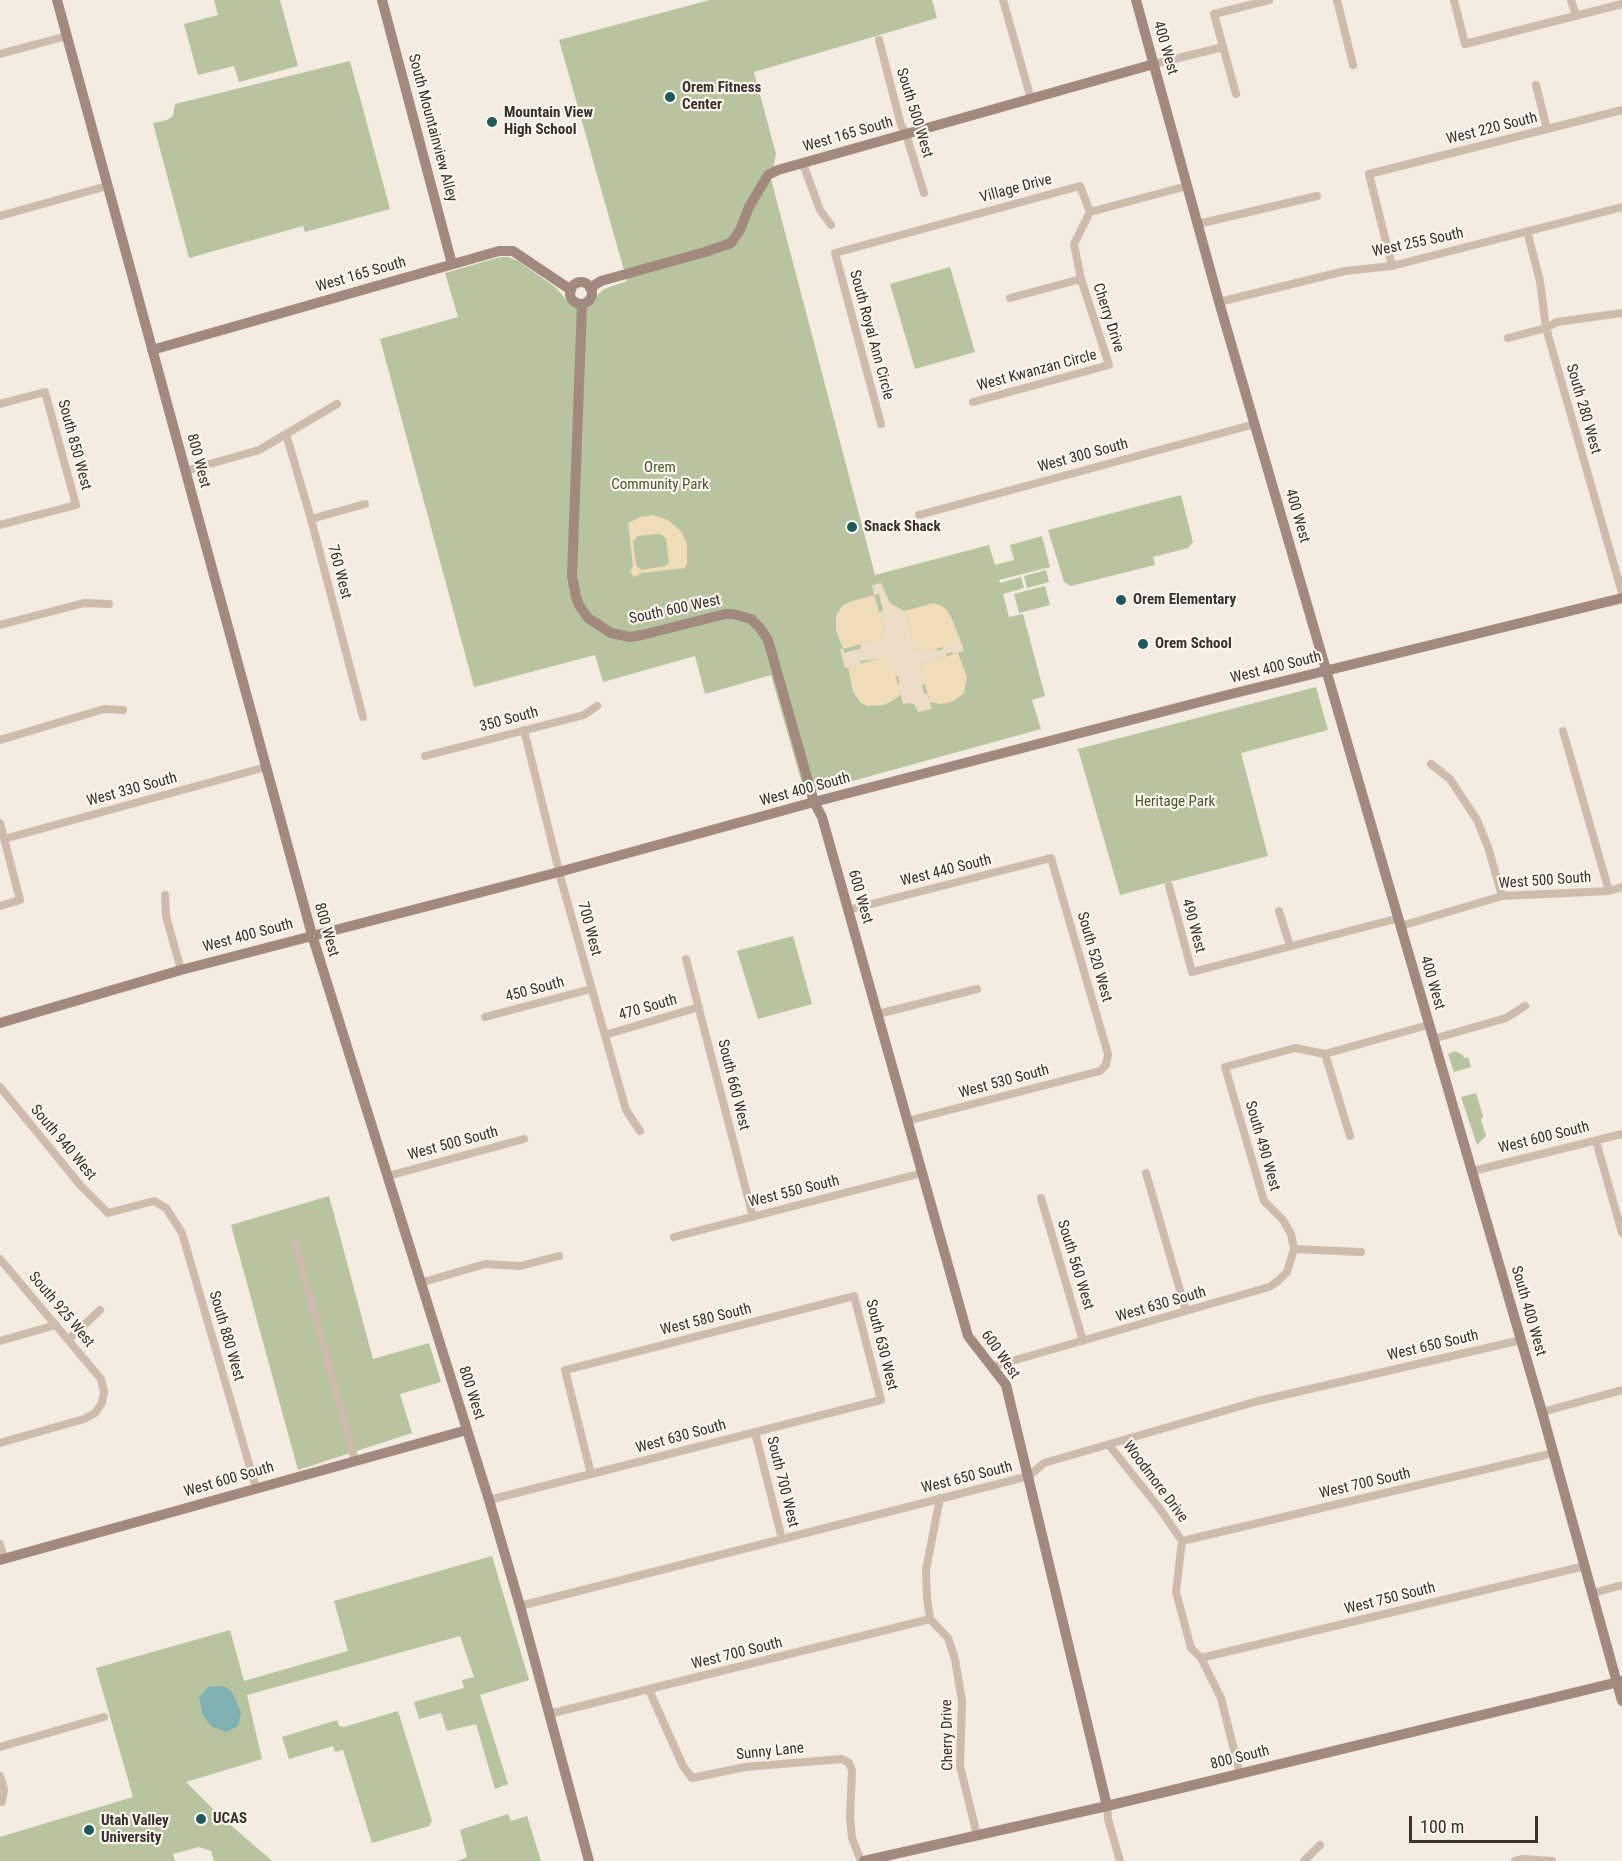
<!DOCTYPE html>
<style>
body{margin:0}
#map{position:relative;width:1622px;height:1861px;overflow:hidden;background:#f4ebe1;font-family:"Roboto Condensed",sans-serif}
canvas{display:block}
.scale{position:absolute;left:1409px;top:1816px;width:129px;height:27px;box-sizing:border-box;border:3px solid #3b302b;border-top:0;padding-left:8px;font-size:18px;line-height:21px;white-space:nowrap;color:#3b302b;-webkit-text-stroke:4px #fbf5ee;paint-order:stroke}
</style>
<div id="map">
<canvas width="1622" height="1861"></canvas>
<div class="scale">100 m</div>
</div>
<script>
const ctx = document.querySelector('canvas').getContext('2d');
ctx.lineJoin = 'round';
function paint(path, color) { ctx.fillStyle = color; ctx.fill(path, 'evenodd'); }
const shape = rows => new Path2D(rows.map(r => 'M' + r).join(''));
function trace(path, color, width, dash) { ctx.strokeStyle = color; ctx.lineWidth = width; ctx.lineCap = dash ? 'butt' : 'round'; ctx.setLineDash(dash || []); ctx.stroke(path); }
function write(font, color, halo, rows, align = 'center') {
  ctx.font = font + ' "Roboto Condensed",sans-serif'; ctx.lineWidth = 4.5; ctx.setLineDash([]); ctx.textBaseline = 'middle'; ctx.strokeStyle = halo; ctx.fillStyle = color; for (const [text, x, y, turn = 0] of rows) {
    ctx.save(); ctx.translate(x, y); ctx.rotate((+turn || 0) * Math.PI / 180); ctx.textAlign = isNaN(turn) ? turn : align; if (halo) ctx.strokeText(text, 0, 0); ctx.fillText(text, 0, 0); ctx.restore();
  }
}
paint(shape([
 [214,0,280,0,298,66,239,82,234,66,198,75,184,24,218,15],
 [710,0,932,0,937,18,754,72,776,154,771,179,875,575,989,545,995,565,1014,560,1010,545,1042,536,1050,567,999,580,1000,583,1021,577,1024,588,1003,594,1009,617,1023,614,1045,696,1032,700,1041,729,805,794,771,675,705,694,695,656,603,682,595,655,474,687,380,339,458,317,445,273,500,257,508,257,518,261,555,287,572,306,588,308,592,300,604,289,627,281,559,40],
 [350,61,390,209,305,232,303,226,189,258,153,123,167,120,173,116,175,104],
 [950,267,975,352,915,369,890,284],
 [1181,495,1193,542,1188,548,1153,557,1155,565,1071,586,1064,582,1048,530],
 [1046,570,1049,582,1027,588,1024,576],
 [1045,586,1050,605,1019,613,1014,594],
 [1316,687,1328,730,1241,753,1268,856,1120,895,1078,749],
 [793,936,812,1004,758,1019,737,951],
 [1455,1051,1463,1055,1464,1058,1468,1057,1471,1067,1454,1072,1448,1054],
 [1476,1093,1483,1116,1481,1120,1486,1136,1477,1145,1461,1097],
 [329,1196,373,1359,429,1343,441,1382,400,1394,412,1433,298,1470,231,1225],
 [492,1556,529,1680,480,1695,508,1784,495,1789,476,1724,447,1731,441,1713,419,1719,414,1702,464,1688,462,1680,474,1677,460,1636,247,1695,262,1759,186,1782,218,1814,272,1861,214,1861,211,1851,199,1847,173,1854,175,1861,0,1861,0,1837,133,1797,96,1668,230,1630,244,1681,348,1651,334,1601],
 [398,1711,432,1821,429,1826,372,1843,343,1750,335,1752,333,1746,289,1759,282,1737,337,1720,339,1726,344,1727],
 [508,1814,511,1821,527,1816,541,1861,457,1861,467,1857,460,1830]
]), '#b8c4a0');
paint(shape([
 [653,515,668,520,681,531,687,544,687,564,685,568,642,573,634,577,630,572,633,566,628,523,640,517],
 [660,534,666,538,669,562,665,566,641,570,636,565,633,541,638,536],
 [874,595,885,632,879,639,843,649,836,630,836,616,842,606,849,602],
 [934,603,942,606,947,610,952,619,961,642,922,653,915,649,904,611],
 [958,653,967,677,964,693,954,701,948,703,940,704,930,702,920,669,925,662],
 [885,657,892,663,901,694,894,700,884,705,867,706,861,703,853,692,848,667]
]), '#efdcb8');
paint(shape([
 [881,583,890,603,904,611,915,649,922,653,936,649,937,651,943,649,943,647,961,642,964,651,953,654,952,652,946,654,946,656,925,662,920,669,925,684,922,685,924,694,927,693,932,709,918,712,915,705,910,703,903,704,898,684,900,683,898,676,896,676,892,663,885,658,860,661,860,664,845,668,840,649,843,649,844,653,861,648,860,644,879,639,885,632,879,612,883,610,879,594,874,595,872,585]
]), '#ecdcc8');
paint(shape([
 [224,1686,232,1692,241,1712,238,1726,226,1732,211,1726,203,1715,199,1697,208,1687]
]), '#7fb0b2');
trace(shape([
 [1003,0,1031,99],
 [1337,0,1353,65],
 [1454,0,1465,44,1622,4],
 [1571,0,1576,16],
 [879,40,901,125,906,134,924,193],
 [0,54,67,36],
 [1154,64,1223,47],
 [1536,85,1547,129],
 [1236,94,1214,14,1269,0],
 [803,164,820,210,831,225],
 [1090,212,1187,186],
 [0,216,107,186],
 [1198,224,1317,196],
 [1527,231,1540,281,1546,328,1622,593],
 [1392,266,1369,174,1622,110],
 [1010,298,1081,279],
 [1219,302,1345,271,1392,266,1622,207],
 [1508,338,1546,328,1557,322,1622,313],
 [973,402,1109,365,1081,279,1074,244,1090,212],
 [0,404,45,392,76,505,0,525],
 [881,424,835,253,1080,186,1090,212],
 [286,434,311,519,363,717],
 [185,471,259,450,337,404],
 [919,515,1255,424],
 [311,519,365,504],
 [0,625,84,603,109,604],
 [524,730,562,883,626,1110,640,1131],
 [1563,731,1609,891],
 [0,740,104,709,123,710],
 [425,756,584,715,597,706],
 [1431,764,1450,779,1477,820,1488,847,1502,896],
 [0,823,20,900,0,906],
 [4,839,266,767],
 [1169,886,1192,972,1399,918],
 [165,895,166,916,181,970],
 [848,910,1051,858,1108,1054,1106,1065,1100,1071,907,1121],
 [1279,911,1290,946],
 [1401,926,1502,896,1609,891,1622,887],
 [686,959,753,1217],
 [878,1014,977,989],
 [485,1017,591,989],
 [605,1035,699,1007],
 [1433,1039,1506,1018,1525,1006],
 [1325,1054,1350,1136],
 [0,1087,81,1186,108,1213,154,1201,166,1208,182,1233,256,1488],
 [1596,1141,1622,1233],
 [1473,1171,1622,1134],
 [1146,1173,1186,1311],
 [388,1176,524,1139],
 [1041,1198,1083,1341],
 [674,1237,922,1173],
 [295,1243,355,1461],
 [1294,1249,1361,1252],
 [0,1259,101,1379,104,1392,102,1403,95,1413,84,1419,0,1443],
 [420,1283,485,1264,520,1266,559,1256],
 [68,1340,100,1310],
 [0,1341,56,1325],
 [991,1367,1269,1287,1278,1281,1287,1272,1294,1249,1291,1234,1283,1220,1264,1201,1225,1067,1295,1048,1325,1054,1428,1025],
 [1542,1412,1622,1390],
 [755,1432,782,1539],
 [1109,1445,1160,1509,1182,1541,1176,1592,1191,1648,1201,1658,1221,1698,1240,1774],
 [940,1498,926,1570,927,1598,930,1619,948,1638,955,1659,962,1701,960,1766,977,1835],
 [489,1500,591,1474,755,1432,881,1400,854,1296,565,1370,591,1474],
 [1182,1541,1554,1453],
 [0,1544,4,1559],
 [1593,1593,1622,1585],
 [520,1606,1029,1476,1044,1463,1258,1401,1521,1340],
 [1201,1658,1585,1566],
 [649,1690,683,1766,692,1778,745,1767,842,1759,849,1763,852,1770,850,1818,852,1838,861,1861],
 [549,1714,930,1619],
 [0,1747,104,1717],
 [0,1776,4,1789,2,1802],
 [1107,1806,1108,1819,1120,1861],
 [1304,1861,1320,1845],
 [1515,1861,1523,1859,1552,1861]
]), '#cdbbac', 8);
trace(shape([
 [57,0,312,935,489,1500,520,1606,589,1861],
 [382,0,452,264],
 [1136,0,1219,302,1542,1412,1622,1701],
 '570 293a11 11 0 1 1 22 0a11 11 0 1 1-22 0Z',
 [590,288,601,281,705,252,731,243,740,230,749,207,768,175,778,170,1154,64],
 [582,304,572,576,576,597,579,605,588,618,611,633,630,637,642,635,725,614,733,614,751,619,760,628,768,640,814,802,822,817,968,1336,1006,1385,1107,1806],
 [152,350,499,251,513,251,571,290],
 [0,1023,181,970,559,872,814,802,1227,695,1622,598],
 [0,1560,467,1430],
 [864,1861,1107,1806,1622,1681]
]), '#a18a7d', 10);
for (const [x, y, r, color] of [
 [670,97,6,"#1f5a5e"],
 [492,122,6,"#1f5a5e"],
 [852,527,6,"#1f5a5e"],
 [1121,600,6,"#1f5a5e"],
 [1143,644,6,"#1f5a5e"],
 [201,1819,6,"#1f5a5e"],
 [89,1830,6,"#1f5a5e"]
]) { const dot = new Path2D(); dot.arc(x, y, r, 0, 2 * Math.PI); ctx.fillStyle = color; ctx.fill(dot); trace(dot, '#fbf5ee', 2); }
write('15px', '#3b302b', '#fbf5ee', [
 ["400 West",1165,48,74],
 ["South 500 West",914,113,73],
 ["South Mountainview Alley",432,128,75],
 ["West 220 South",1492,129,-14],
 ["West 165 South",848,135,-16],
 ["Village Drive",1016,189,-15],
 ["West 255 South",1418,243,-12],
 ["West 165 South",361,275,-16],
 ["Cherry Drive",1108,318,72],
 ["South Royal Ann Circle",871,335,75],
 ["West Kwanzan Circle",1037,371,-15],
 ["South 280 West",1583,409,74],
 ["South 850 West",74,445,75],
 ["West 300 South",1083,456,-15],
 ["800 West",198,461,75],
 ["400 West",1297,516,74],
 ["760 West",339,572,75],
 ["South 600 West",675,610,-12],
 ["West 400 South",1276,668,-14],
 ["350 South",509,720,-15],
 ["West 330 South",132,790,-15],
 ["West 400 South",805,790,-15],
 ["West 440 South",946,871,-14],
 ["West 500 South",1545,881,-4],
 ["600 West",860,897,74],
 ["490 West",1193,926,75],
 ["700 West",589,929,75],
 ["800 West",326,930,74],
 ["West 400 South",248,936,-15],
 ["South 520 West",1094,957,74],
 ["400 West",1432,983,74],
 ["450 South",535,990,-15],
 ["470 South",648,1008,-16],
 ["West 530 South",1004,1082,-15],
 ["South 660 West",733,1085,76],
 ["West 600 South",1544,1138,-14],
 ["South 940 West",63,1143,50],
 ["West 500 South",453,1144,-15],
 ["South 490 West",1262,1146,74],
 ["West 550 South",794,1192,-14],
 ["South 560 West",1075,1265,73],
 ["West 630 South",1161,1305,-16],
 ["South 925 West",61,1310,50],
 ["South 400 West",1528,1311,74],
 ["West 580 South",706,1320,-14],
 ["South 880 West",226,1336,74],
 ["South 630 West",881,1345,76],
 ["West 650 South",1433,1346,-13],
 ["600 West",1000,1355,55],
 ["800 West",471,1393,72],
 ["West 630 South",681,1437,-15],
 ["West 650 South",967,1478,-14],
 ["West 600 South",229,1480,-16],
 ["South 700 West",782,1482,76],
 ["Woodmore Drive",1155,1482,53],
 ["West 700 South",1365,1484,-13],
 ["West 750 South",1390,1599,-14],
 ["West 700 South",737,1654,-14],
 ["Cherry Drive",948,1735,-91],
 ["Sunny Lane",770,1752,-6],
 ["800 South",1240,1758,-14]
]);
write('bold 15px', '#3b302b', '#fbf5ee', [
 ["Orem Fitness",682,88],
 ["Center",682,105],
 ["Mountain View",504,113],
 ["High School",504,130],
 ["Snack Shack",864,527],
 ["Orem Elementary",1133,600],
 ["Orem School",1155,644],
 ["UCAS",213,1819],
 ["Utah Valley",101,1821],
 ["University",101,1838]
], 'left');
write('15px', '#4a5a2e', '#fbf5ee', [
 ["Orem",660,468],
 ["Community Park",660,485],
 ["Heritage Park",1175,802]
]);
</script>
